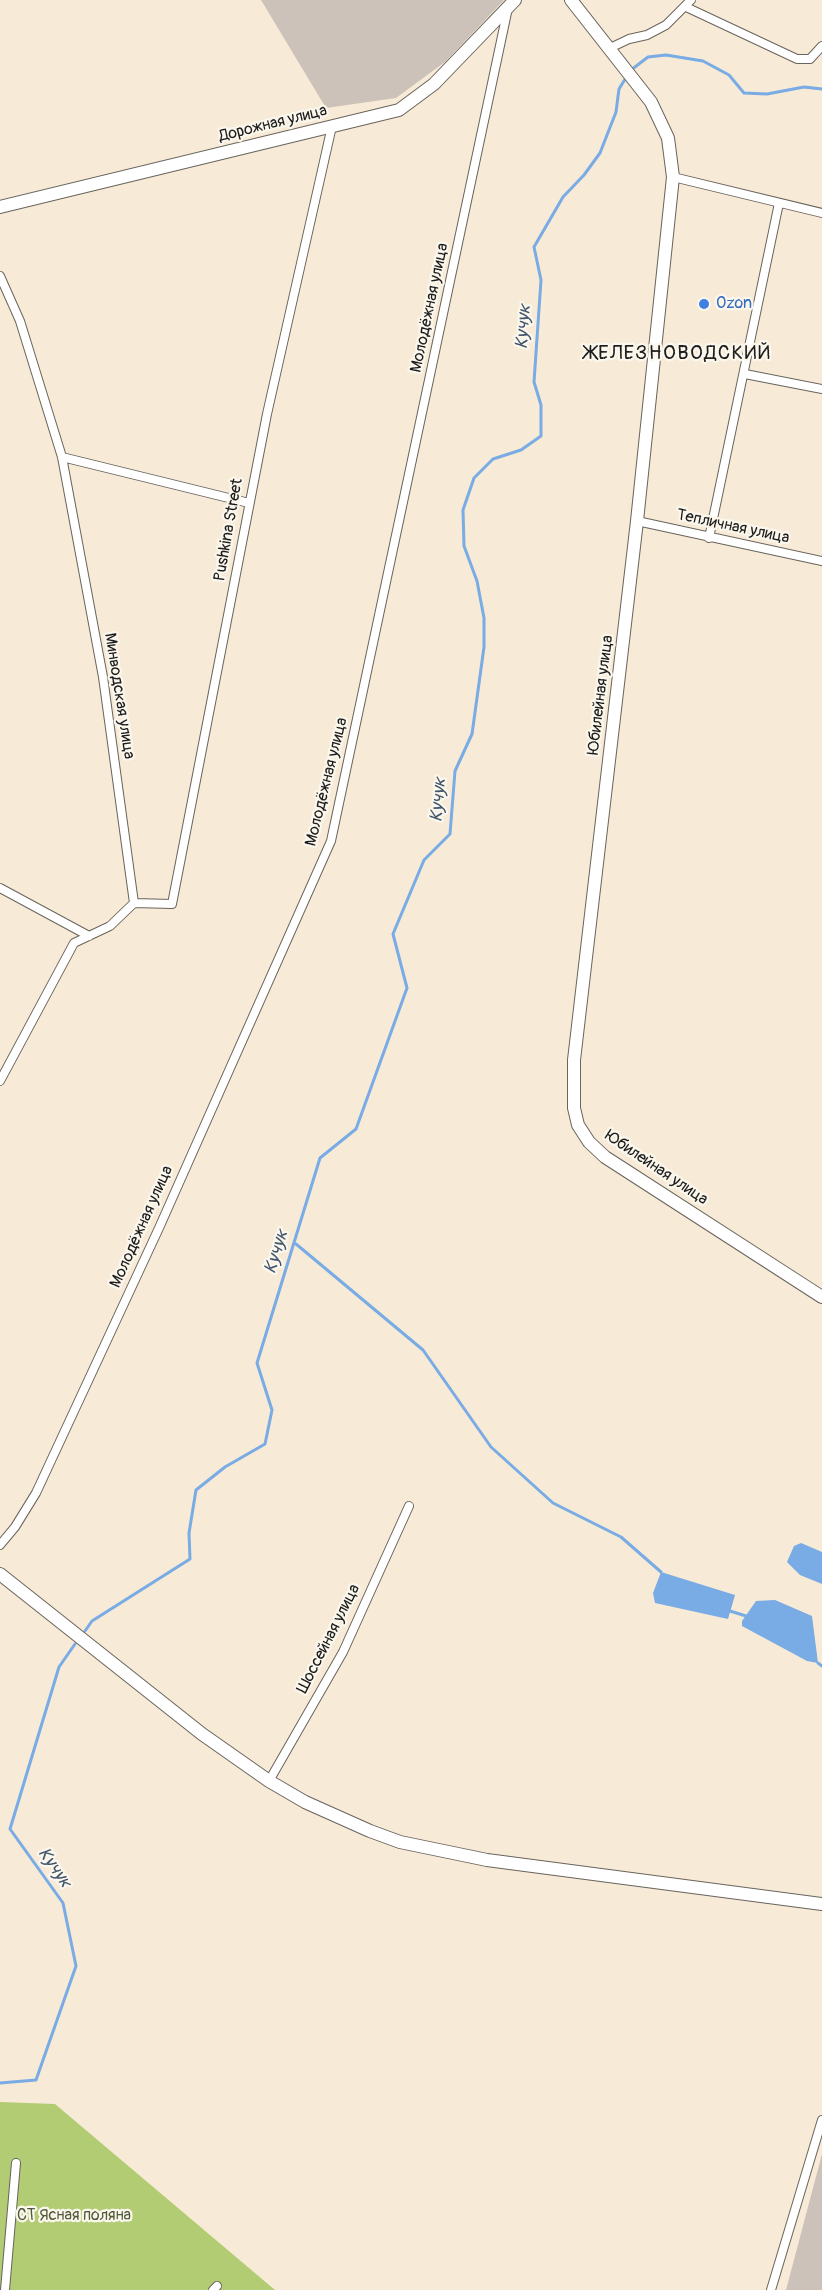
<!DOCTYPE html>
<meta charset="utf-8">
<style>
body{margin:0}
canvas{display:block;background:#f7ead6}
</style>
<canvas width="822" height="2290"></canvas>
<script>
const ctx = document.querySelector('canvas').getContext('2d');
ctx.lineJoin = 'round';
function paint(path, color) { ctx.fillStyle = color; ctx.fill(path, 'evenodd'); }
const shape = rows => new Path2D(rows.map(r => 'M' + r).join(''));
function trace(path, color, width, dash) { ctx.strokeStyle = color; ctx.lineWidth = width; ctx.lineCap = dash ? 'butt' : 'round'; ctx.setLineDash(dash || []); ctx.stroke(path); }
function write(font, color, halo, rows, align = 'center') {
  ctx.font = font + ' Pangolin,sans-serif'; ctx.lineWidth = 4.5; ctx.setLineDash([]); ctx.textBaseline = 'middle'; ctx.strokeStyle = halo; ctx.fillStyle = color; for (const [text, x, y, turn = 0] of rows) {
    ctx.save(); ctx.translate(x, y); ctx.rotate((+turn || 0) * Math.PI / 180); ctx.textAlign = isNaN(turn) ? turn : align; if (halo) ctx.strokeText(text, 0, 0); ctx.fillText(text, 0, 0); ctx.restore();
  }
}
paint(shape([
 [261,0,504,0,445,62,396,98,326,108],
 [822,2154,822,2290,786,2290]
]), '#cdc2b9');
paint(shape([
 [0,2102,55,2104,275,2290,0,2290]
]), '#b1cc72');
paint(shape([
 [801,1543,822,1552,822,1584,800,1575,787,1562,794,1546],
 [661,1572,735,1595,728,1619,655,1603,653,1593],
 [775,1600,812,1616,818,1663,807,1661,742,1626,742,1621,756,1601]
]), '#79abe5');
trace(shape([
 [631,70,648,57,666,55,703,61,729,75,744,93,767,94,804,87,822,89],
 [296,1244,423,1350,491,1447,553,1503,621,1537,661,1572],
 [730,1611,746,1616],
 [85,1631,92,1621,190,1559,189,1533,196,1490,225,1467,265,1444,272,1410,257,1363,320,1158,356,1129,407,988,393,934,424,860,450,834,455,771,472,734,484,647,484,618,477,581,464,546,463,510,474,478,493,459,521,450,541,436,541,405,534,382,541,280,534,247,563,197,584,175,600,153,616,112,619,89,627,76],
 [818,1663,822,1666],
 [0,2083,36,2080,76,1966,63,1903,10,1829,59,1667,75,1644]
]), '#79abe5', 3);
const street = shape([
 [686,7,797,59,810,59,822,46],
 [610,48,629,39,647,35,666,25,691,0],
 [673,177,822,213],
 [0,276,20,321,62,457,103,677,134,903],
 [745,374,822,389],
 [62,457,249,503],
 [637,521,822,561],
 [709,538,779,203],
 [0,888,89,936],
 [134,903,172,904,267,414,332,126],
 [0,1081,74,943,110,926,134,903],
 [0,1545,15,1527,36,1493,159,1228,331,841,508,8],
 [269,1781,343,1652,409,1506],
 [5,2290,16,2163],
 [213,2290,217,2286],
 [771,2290,822,2120]
]);
const secondary = shape([
 [571,0,651,102,668,138,673,177,637,521,574,1060,574,1108,578,1125,589,1142,605,1157,822,1297],
 [0,207,399,110,434,84,515,0],
 [0,1574,202,1734,269,1781,305,1802,370,1831,400,1842,487,1860,822,1904]
]);
trace(street, '#69645d', 10);
trace(secondary, '#69645d', 14);
trace(street, '#fff', 8);
trace(secondary, '#fff', 12);
for (const [x, y, r, color] of [
 [704,304,6,"#3f7fe0"]
]) { const dot = new Path2D(); dot.arc(x, y, r, 0, 2 * Math.PI); ctx.fillStyle = color; ctx.fill(dot); trace(dot, '#fbf7ec', 2); }
write('16px', '#1c1c1c', '#fbf7ec', [
 ["Дорожная улица",273,124,-14],
 ["Молодёжная улица",430,308,-78],
 ["Тепличная улица",733,527,12],
 ["Pushkina Street",229,530,-80],
 ["Юбилейная улица",601,695,-83],
 ["Минводская улица",119,696,81],
 ["Молодёжная улица",327,782,-76],
 ["Юбилейная улица",656,1168,34],
 ["Молодёжная улица",142,1227,-66],
 ["Шоссейная улица",329,1639,-63]
]);
write('16px', '#366cbe', '#fbf7ec', [
 ["Ozon",716,304]
], 'left');
write('16px', '#505a3a', '#fbf7ec', [
 ["СТ Ясная поляна",74,2216]
]);
write('italic 18px', '#41556c', '#fbf7ec', [
 ["Кучук",524,327,-86],
 ["Кучук",439,800,-85],
 ["Кучук",277,1252,-73],
 ["Кучук",54,1868,55]
]);
ctx.letterSpacing = '1.5px';
write('20px', '#1c1c1c', '#fbf7ec', [
 ["ЖЕЛЕЗНОВОДСКИЙ",678,354]
]);
ctx.letterSpacing = '0px';
</script>
